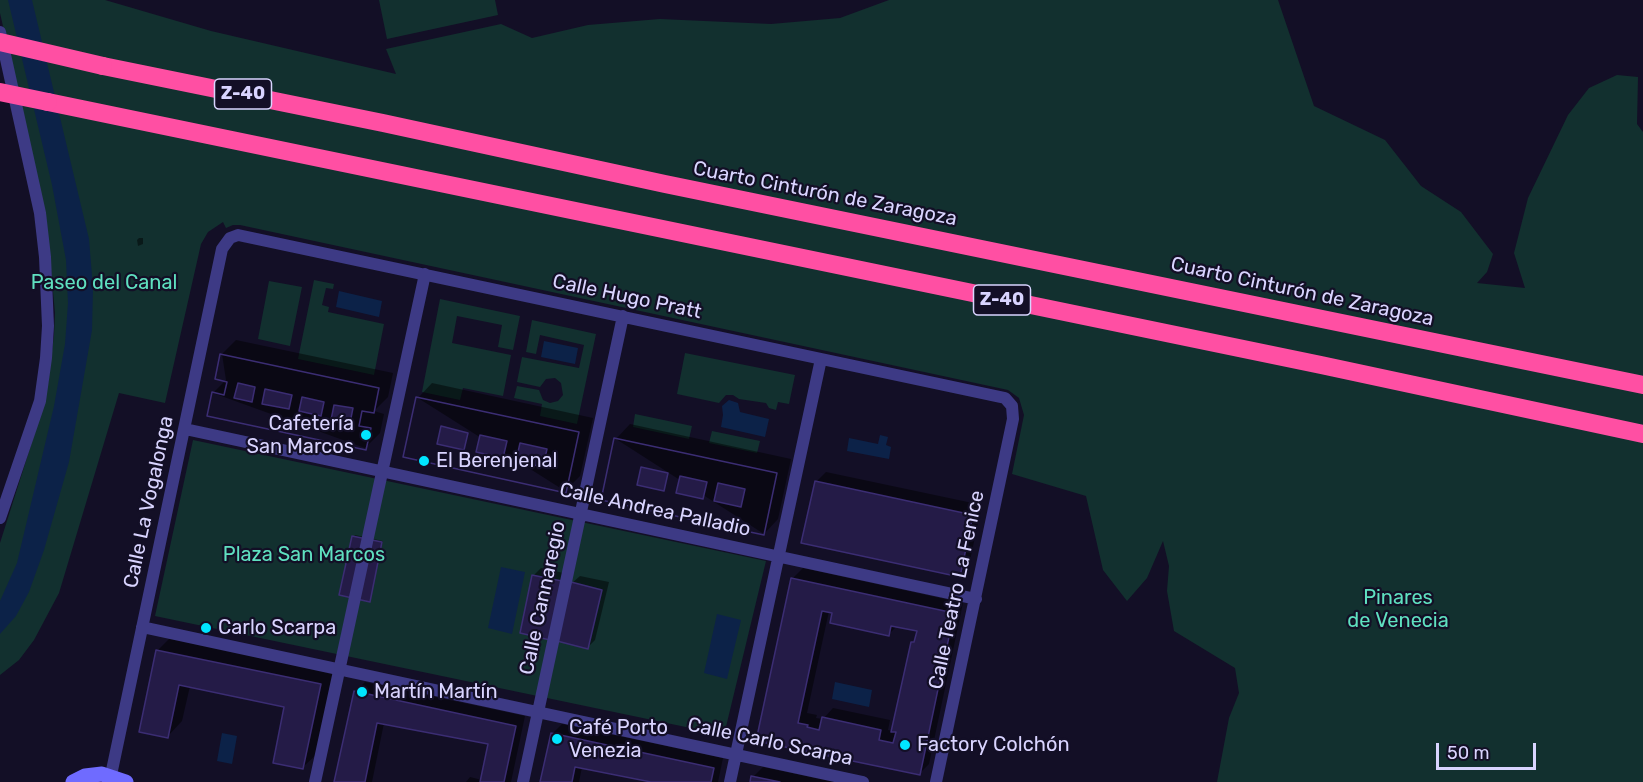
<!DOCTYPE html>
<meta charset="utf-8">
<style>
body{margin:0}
#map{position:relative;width:1643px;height:782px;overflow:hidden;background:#130f26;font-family:Rubik,sans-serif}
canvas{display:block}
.scale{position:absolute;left:1436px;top:743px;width:100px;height:27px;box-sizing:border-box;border:3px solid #d9d4ff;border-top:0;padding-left:8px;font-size:18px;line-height:21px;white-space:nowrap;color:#d9d4ff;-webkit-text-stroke:4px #130f26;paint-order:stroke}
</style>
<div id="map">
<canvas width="1643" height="782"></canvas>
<div class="scale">50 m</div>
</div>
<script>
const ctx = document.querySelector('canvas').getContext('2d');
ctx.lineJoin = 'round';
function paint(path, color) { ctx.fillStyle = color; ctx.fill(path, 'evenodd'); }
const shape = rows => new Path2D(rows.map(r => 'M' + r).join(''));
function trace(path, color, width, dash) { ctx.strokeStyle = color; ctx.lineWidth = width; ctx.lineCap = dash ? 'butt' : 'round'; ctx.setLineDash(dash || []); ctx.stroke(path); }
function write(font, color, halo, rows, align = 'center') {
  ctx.font = font + ' Rubik,sans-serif'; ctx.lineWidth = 4.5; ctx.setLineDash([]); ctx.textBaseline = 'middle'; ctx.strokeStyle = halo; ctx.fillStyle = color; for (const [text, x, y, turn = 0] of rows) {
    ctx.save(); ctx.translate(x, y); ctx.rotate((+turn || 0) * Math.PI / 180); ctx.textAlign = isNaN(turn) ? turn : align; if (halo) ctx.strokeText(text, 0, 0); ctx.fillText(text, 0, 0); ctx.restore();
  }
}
paint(shape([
 [0,0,105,0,211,31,396,74,386,49,501,24,532,38,588,25,660,19,771,24,840,18,889,0,1278,0,1314,106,1385,140,1421,186,1461,212,1493,254,1487,272,1477,283,1525,288,1514,253,1528,198,1568,115,1589,88,1617,75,1638,77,1637,124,1643,132,1643,782,1217,782,1229,718,1239,693,1235,668,1174,631,1167,591,1169,566,1163,541,1147,578,1127,601,1103,570,1086,496,1012,474,1024,415,1019,398,1008,390,240,225,233,225,226,228,223,222,208,232,201,244,165,403,119,393,59,593,34,640,19,660,0,675,0,543,31,445,48,383,54,335,55,313,49,248,28,137,0,13],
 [379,0,495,0,498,15,387,39],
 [314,280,334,284,333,289,326,288,322,305,329,307,328,312,384,324,374,375,298,359],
 [269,281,302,287,290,346,258,339],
 [440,299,520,316,513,350,498,347,502,325,457,316,452,343,511,355,503,396,463,388,460,400,422,392],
 [532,320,596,334,577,424,540,416,542,404,514,398,517,386,539,390,543,400,550,403,558,401,563,395,561,383,555,378,546,379,540,387,517,382,522,357,579,368,584,345,540,335,536,354,526,352],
 [685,353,795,375,789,404,778,402,776,410,769,408,766,403,739,399,733,395,726,395,719,403,677,394],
 [635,414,692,426,689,439,633,427],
 [712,431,760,441,757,453,709,443],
 [193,440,766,561,724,735,155,616]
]), '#12302f');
paint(shape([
 [8,0,32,0,89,239,93,288,92,330,69,462,44,550,29,592,16,616,0,634,0,601,17,563,54,406,65,344,68,303,66,260,52,185],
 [339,291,382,301,379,317,336,307],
 [544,341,578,348,575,364,541,357],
 [729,400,738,403,740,412,769,419,765,437,721,427,723,415,722,406],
 [880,435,888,437,886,445,891,447,889,459,847,451,849,438,878,444],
 [501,567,525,572,512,634,488,628],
 [717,614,741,620,727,679,704,673],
 [835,682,872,690,869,707,832,699],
 [222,733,237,736,232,764,217,761]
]), '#0c2248');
paint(shape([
 [139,238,143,238,143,244,138,246,137,240],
 [236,340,393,373,388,397,374,411,384,414,380,433,365,448,213,393,226,380,222,354],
 [432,383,593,418,580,476,565,491,418,398],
 [630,424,791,459,778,519,764,534,616,439],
 [826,472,982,505,969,565,959,575,816,482],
 [355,535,383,541,369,600,353,537],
 [541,568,568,574,556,631,533,576],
 [803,568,963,603,929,764,919,774,758,739,793,578],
 [829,611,889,634,897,626,919,630,917,638,912,642,893,731,888,730,890,720,833,708,823,719,816,718,817,715,807,713],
 [580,576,609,582,595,640,588,647,572,583],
 [172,636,335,670,318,753,303,767,286,706,190,686,182,721,168,736,158,650],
 [365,682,525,716,511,782,466,782,470,777,482,780,490,743,384,723,372,782,335,782,355,692],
 [562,724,723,758,718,782,659,782,582,767,579,782,542,782,552,734],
 [763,767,834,782,752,782,753,777]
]), '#0007');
const building = shape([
 [220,354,379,388,374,413,362,411,359,426,371,428,366,450,207,416,212,392,224,395,227,382,215,379,220,354],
 [238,383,255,387,252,402,234,398,238,383],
 [265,389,292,395,289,409,262,404,265,389],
 [302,397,324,402,321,416,299,411,302,397],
 [334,405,353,408,350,423,331,420,334,405],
 [220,354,379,388,374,413,362,411,359,426,371,428,366,450,207,416,212,392,224,395,227,382,215,379,220,354],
 [416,397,579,432,566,493,403,457,416,397],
 [441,426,468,433,464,450,437,444,441,426],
 [480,435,507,441,503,458,476,452,480,435],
 [520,443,547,449,543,467,516,461,520,443],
 [416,397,579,432,566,493,403,457,416,397],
 [614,438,777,473,764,535,601,500,614,438],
 [641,467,668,473,664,491,637,485,641,467],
 [680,476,707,482,703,499,676,493,680,476],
 [718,483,745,489,741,507,714,501,718,483],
 [614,438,777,473,764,535,601,500,614,438],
 [815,481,973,515,960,577,801,543,815,481],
 [352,536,382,542,370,602,339,595,352,536],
 [532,575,562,581,550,640,520,633,532,575],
 [791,578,954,613,920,775,756,741,791,578],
 [822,611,832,613,830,623,889,636,891,626,917,631,914,642,911,642,891,732,896,732,893,743,879,740,881,730,822,717,819,730,807,727,808,725,798,723,822,611],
 [571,582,602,590,588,649,557,641,571,582],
 [156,650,321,684,303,769,273,763,284,707,179,685,168,738,139,732,156,650],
 [354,691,516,726,504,782,480,782,488,744,377,723,365,782,334,782,354,691],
 [551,733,714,768,711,782,651,782,575,767,572,782,540,782,551,733],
 [751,776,780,782,750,782,751,776]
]);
paint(building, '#241b47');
trace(building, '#3b2d73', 1.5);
trace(shape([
 [0,32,40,213,45,257,48,326,46,358,40,401,0,518],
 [185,429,976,599],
 [142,627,863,782],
 [111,775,222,249,230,238,238,235,1005,398,1012,406,1013,419,936,782],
 [315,782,425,274],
 [523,782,623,316],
 [730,782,821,359]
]), '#3d3a85', 12);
trace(shape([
 [73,782,85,776,102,774,126,782]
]), '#6f6bff', 15);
trace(shape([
 [103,66,383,123,665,184,1643,385],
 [48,102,1321,365,1643,434]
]), '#ff4fa3', 18);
trace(shape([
 [0,42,103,66],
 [0,92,48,102]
]), '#ff4fa3', 18);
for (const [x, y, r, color] of [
 [366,435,6,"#00e5ff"],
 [424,461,6,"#00e5ff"],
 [206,628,6,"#00e5ff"],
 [362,692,6,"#00e5ff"],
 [557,739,6,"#00e5ff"],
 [905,745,6,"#00e5ff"]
]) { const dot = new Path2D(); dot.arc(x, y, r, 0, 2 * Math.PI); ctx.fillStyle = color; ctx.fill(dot); trace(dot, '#130f26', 2); }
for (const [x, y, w] of [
 [243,94,57],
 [1002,300,57]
]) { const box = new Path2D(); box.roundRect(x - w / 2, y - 15, w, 30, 4.5); ctx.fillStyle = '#130f26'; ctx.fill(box); trace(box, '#d9d4ff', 1.5); }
write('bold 18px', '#d9d4ff', null, [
 ["Z-40",243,94],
 ["Z-40",1002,300]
]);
write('20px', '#d9d4ff', '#130f26', [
 ["Cuarto Cinturón de Zaragoza",825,194,11],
 ["Cuarto Cinturón de Zaragoza",1302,292,12],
 ["Calle Hugo Pratt",627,297,12],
 ["Calle La Vogalonga",149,502,-78],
 ["Calle Andrea Palladio",655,510,12],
 ["Calle Teatro La Fenice",957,590,-78],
 ["Calle Cannaregio",543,598,-78],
 ["Calle Carlo Scarpa",770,742,12]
]);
write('20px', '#5fe0c0', '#130f26', [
 ["Paseo del Canal",104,283],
 ["Plaza San Marcos",304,555],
 ["Pinares",1398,598],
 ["de Venecia",1398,621]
]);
write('20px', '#d9d4ff', '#130f26', [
 ["Cafetería",354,424,"right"],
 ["San Marcos",354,447,"right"],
 ["El Berenjenal",436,461],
 ["Carlo Scarpa",218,628],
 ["Martín Martín",374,692],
 ["Café Porto",569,728],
 ["Venezia",569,751],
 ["Factory Colchón",917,745]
], 'left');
</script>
